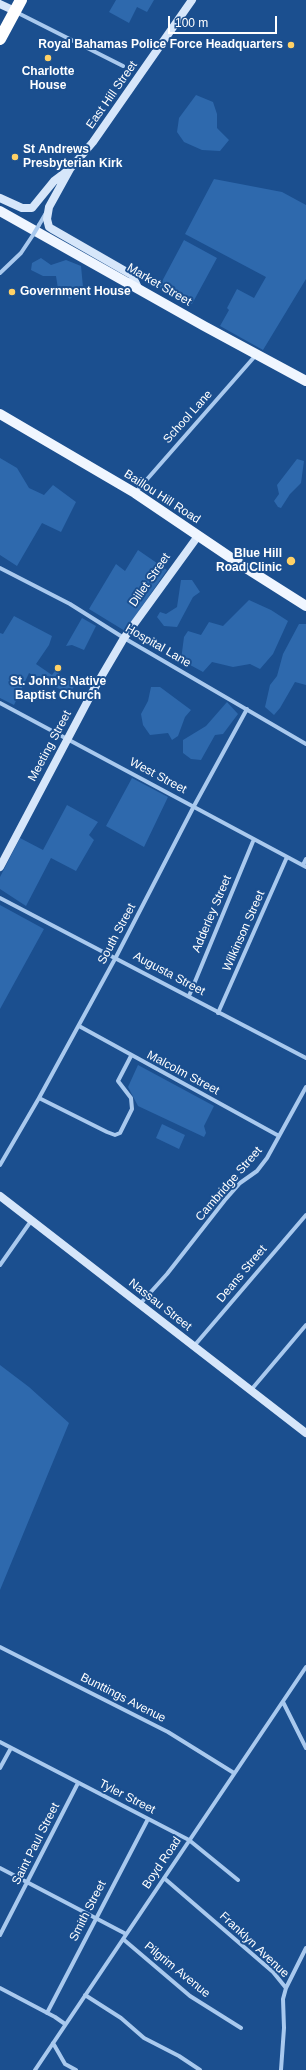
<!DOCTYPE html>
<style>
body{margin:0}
#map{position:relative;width:306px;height:2070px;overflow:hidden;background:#1b4f8f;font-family:Helvetica,sans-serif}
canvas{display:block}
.scale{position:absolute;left:168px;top:16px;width:109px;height:18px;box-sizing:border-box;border:2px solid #fff;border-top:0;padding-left:5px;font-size:12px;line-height:14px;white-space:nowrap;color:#fff;-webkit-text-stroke:3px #1b4f8f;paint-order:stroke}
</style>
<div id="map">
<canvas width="306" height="2070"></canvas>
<div class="scale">100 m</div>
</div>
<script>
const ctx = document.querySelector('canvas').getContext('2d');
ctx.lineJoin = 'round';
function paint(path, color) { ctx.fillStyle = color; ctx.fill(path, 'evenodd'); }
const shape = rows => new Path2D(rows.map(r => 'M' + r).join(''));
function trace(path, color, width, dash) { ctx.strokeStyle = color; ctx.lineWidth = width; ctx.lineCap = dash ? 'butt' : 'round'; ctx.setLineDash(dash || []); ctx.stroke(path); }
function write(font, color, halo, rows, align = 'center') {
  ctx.font = font + ' Helvetica,sans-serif'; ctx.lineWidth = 4; ctx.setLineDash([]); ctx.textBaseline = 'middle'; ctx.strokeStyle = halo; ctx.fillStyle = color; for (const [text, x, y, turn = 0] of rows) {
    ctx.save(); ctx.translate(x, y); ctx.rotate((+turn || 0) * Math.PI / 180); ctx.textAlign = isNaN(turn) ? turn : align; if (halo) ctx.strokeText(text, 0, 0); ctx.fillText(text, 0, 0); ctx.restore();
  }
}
paint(shape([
 [116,0,154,0,147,12,137,7,129,23,109,12],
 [196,95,213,102,217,114,217,128,229,140,220,151,202,150,184,142,177,132,179,118],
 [214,179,282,192,306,205,306,279,263,350,220,326,229,310,227,308,237,289,254,298,266,277,185,234],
 [184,240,217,258,192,304,159,287],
 [41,258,51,265,66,260,81,266,83,287,70,299,58,289,56,276,43,276,31,270,32,263],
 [0,458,17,468,29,488,44,495,53,485,76,502,61,532,42,523,17,566,0,555],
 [297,459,304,461,301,483,290,494,281,508,278,507,274,501,279,494,277,485],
 [138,550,167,570,125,631,89,609,116,564,125,571],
 [181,580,192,580,200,592,193,597,177,627,164,626,157,617,160,612,166,614,177,607],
 [249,600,271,610,288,621,273,654,260,669,250,664,233,667,212,662,203,672,181,660,184,637,188,631,201,635,209,622,223,626],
 [14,616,52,636,49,645,36,664,52,675,55,671,75,685,69,694,29,673,14,705,0,698,0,633,3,634],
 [82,618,96,626,84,650,72,645,66,646],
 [299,624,306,624,306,685,295,682,280,708,274,715,265,707,270,685,277,676,283,654],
 [151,687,160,687,191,710,185,717,178,736,172,740,168,733,150,735,143,725,141,714,148,701],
 [227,702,238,714,223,734,215,735,201,760,191,759,183,753,183,740,206,726],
 [132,778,168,797,144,847,106,826],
 [67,805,98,822,89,835,94,840,76,871,51,858,26,906,0,889,0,877,20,838,43,850],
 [0,905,44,929,0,1009],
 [138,1065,214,1106,204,1126,206,1133,204,1137,138,1106,128,1087],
 [162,1124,185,1135,179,1149,156,1138],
 [0,1365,29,1387,69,1423,0,1590]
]), '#2e69ad');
trace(shape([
 [16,12,123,66],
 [39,225,46,213],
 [0,273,21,253,33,235],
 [135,493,256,355],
 [0,568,70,604,124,638,306,744],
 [0,703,306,867],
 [303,865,306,859],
 [0,898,306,1058],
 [189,996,254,839],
 [218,1013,287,857],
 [79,1026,279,1136],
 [39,1098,107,1132,115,1135,120,1133,132,1109,131,1098,118,1081,131,1056],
 [0,1165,39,1098,116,957,194,806,247,709],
 [0,1265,31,1221],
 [140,1304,167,1274,225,1200,240,1183,257,1171,267,1158,306,1087],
 [194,1346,306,1215],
 [251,1390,306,1325],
 [0,1647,168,1732,234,1773],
 [283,1702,306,1748],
 [0,1742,189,1840,238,1880],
 [0,1768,11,1748],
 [0,1868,126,1934],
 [164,1878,273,1972,286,1988,283,1999,284,2028,281,2070],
 [0,1935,78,1783],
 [123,1939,190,1996,241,2028],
 [0,1988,55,2017,65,2024],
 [286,1988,306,1948],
 [85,1995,121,2018,144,2038,179,2056,200,2070],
 [47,2013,148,1819],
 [53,2043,65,2064,76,2070],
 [35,2070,306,1667]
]), '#a9c9ee', 4);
trace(shape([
 [0,4,15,11],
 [0,198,22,208,32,208,54,181,70,169],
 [138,288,132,275,52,229,49,227,47,219,49,207,70,169,93,142,192,0],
 [0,867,94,689,124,638,198,536],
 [0,1196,306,1433]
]), '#d6e6fa', 8);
trace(shape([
 [0,211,204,326,306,381],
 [0,414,135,493,246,568,306,606]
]), '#f0f6ff', 10);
trace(shape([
 [0,39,21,0]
]), '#fff', 12);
trace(shape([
 [33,235,39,225]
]), '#a9c9ee', 4);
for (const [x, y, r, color] of [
 [291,45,4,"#ffd166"],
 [48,58,4,"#ffd166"],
 [15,157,4,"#ffd166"],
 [12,292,4,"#ffd166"],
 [291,561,5,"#ffd166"],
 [58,668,4,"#ffd166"]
]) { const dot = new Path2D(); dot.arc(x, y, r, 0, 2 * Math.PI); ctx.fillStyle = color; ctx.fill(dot); trace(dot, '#1b4f8f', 1.5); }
write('bold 12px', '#fff', '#1b4f8f', [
 ["Royal Bahamas Police Force Headquarters",283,45],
 ["Charlotte",48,72,"center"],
 ["House",48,86,"center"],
 ["St Andrews",23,150,"left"],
 ["Presbyterian Kirk",23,164,"left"],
 ["Government House",20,292,"left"],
 ["Blue Hill",282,554],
 ["Road Clinic",282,568],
 ["St. John's Native",58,682,"center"],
 ["Baptist Church",58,696,"center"]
], 'right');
write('12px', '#fff', '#1b4f8f', [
 ["East Hill Street",112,95,-55],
 ["Market Street",159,285,30],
 ["School Lane",188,417,-48],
 ["Baillou Hill Road",162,497,33],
 ["Dillet Street",150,580,-55],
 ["Hospital Lane",158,646,30],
 ["Meeting Street",50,746,-62],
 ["West Street",158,776,28],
 ["Adderley Street",212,914,-67],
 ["Wilkinson Street",244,931,-66],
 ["South Street",117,934,-62],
 ["Augusta Street",169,974,28],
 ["Malcolm Street",183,1073,28],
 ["Cambridge Street",229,1184,-49],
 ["Deans Street",242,1274,-50],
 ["Nassau Street",160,1305,38],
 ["Bunttings Avenue",123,1698,27],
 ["Tyler Street",127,1797,27],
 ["Saint Paul Street",36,1844,-63],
 ["Boyd Road",162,1863,-56],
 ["Smith Street",88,1911,-63],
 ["Franklyn Avenue",254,1945,43],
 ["Pilgrim Avenue",177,1970,39]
]);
</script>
